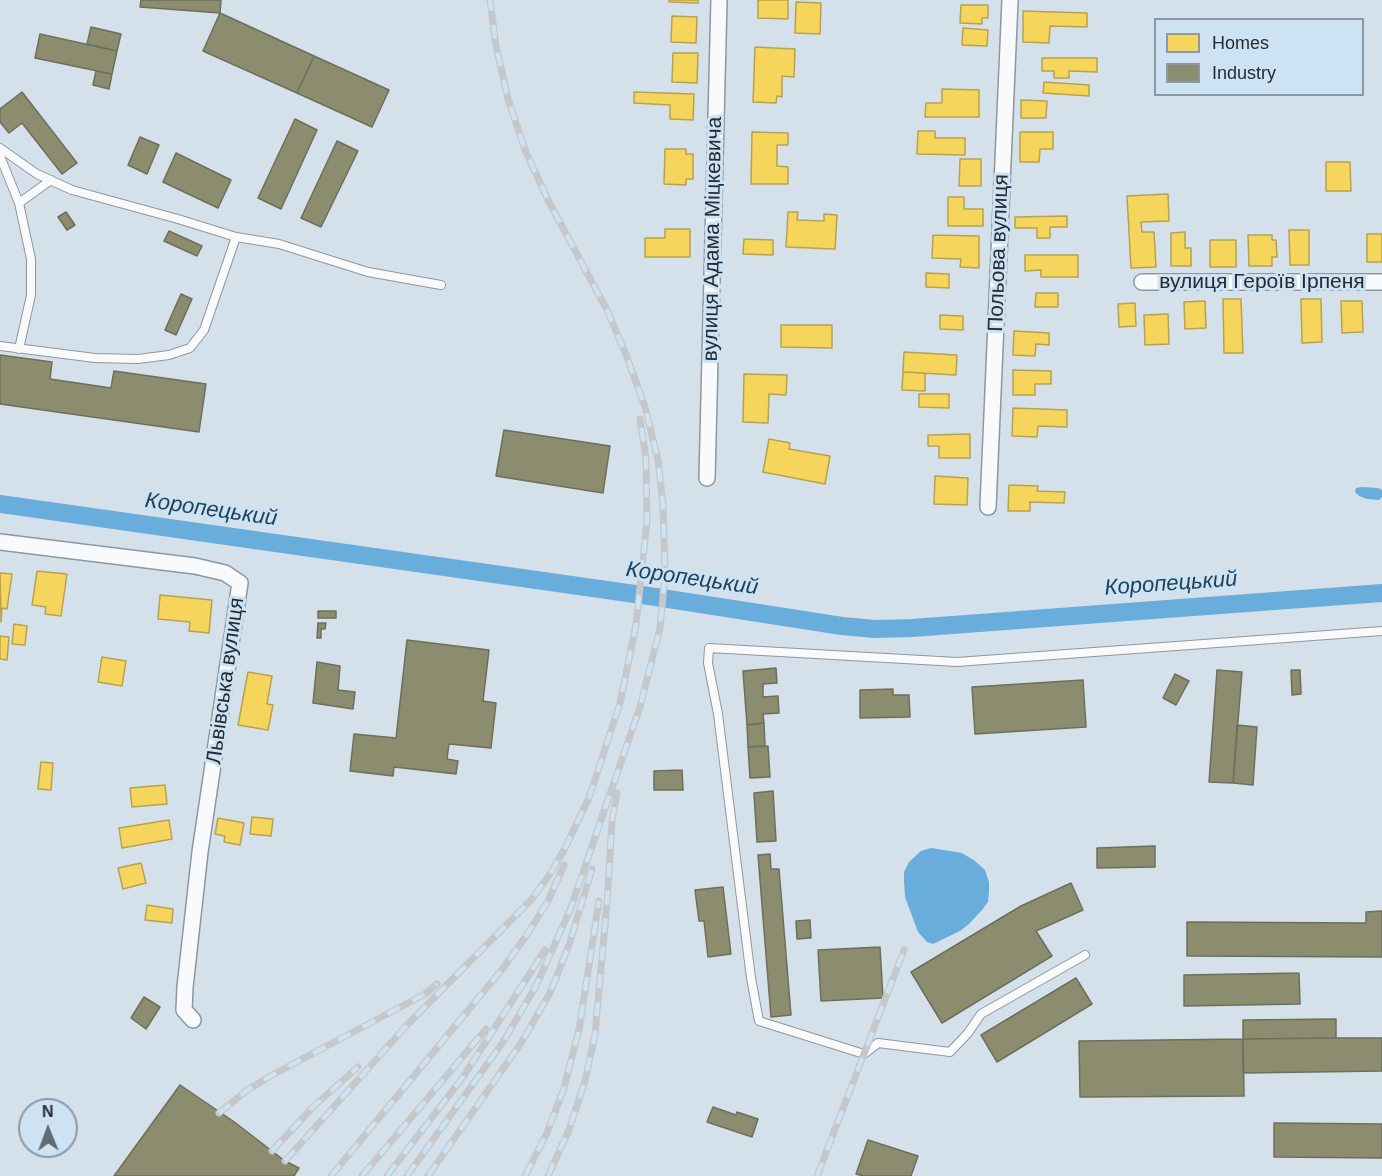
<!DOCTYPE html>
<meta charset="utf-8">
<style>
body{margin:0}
#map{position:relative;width:1382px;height:1176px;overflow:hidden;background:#d5e1ea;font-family:Helvetica,sans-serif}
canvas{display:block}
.legend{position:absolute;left:1154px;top:18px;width:210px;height:78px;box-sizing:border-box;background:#cde2f2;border:2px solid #8999a5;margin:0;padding:8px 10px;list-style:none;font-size:18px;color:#242b32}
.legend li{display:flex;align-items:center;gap:12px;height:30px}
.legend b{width:30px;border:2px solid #8999a5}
.north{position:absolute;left:18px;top:1098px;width:60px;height:60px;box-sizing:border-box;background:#cde2f2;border:2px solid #8999a5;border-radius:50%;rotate:359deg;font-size:16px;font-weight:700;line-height:24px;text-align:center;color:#242b32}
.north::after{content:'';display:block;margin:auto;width:21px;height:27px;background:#626b72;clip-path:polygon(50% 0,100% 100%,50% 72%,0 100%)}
</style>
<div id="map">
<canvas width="1382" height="1176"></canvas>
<ul class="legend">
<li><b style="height:16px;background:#f6d55c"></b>Homes</li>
<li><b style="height:16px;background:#8c8c6e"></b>Industry</li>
</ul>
<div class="north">N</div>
</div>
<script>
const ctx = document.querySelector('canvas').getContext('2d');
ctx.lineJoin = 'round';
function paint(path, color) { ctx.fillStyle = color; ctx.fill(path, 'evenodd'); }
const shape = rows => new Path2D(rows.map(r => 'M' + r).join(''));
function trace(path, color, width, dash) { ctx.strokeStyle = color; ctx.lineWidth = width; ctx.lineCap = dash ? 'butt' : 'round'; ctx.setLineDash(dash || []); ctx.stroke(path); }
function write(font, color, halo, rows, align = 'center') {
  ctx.font = font + ' Helvetica,sans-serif'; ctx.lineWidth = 6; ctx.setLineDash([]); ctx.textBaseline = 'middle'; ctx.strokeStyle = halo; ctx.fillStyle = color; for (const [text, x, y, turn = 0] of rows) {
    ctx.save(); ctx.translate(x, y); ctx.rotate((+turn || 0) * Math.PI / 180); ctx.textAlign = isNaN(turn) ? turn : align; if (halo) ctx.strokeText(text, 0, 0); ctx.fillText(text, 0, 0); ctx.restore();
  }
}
paint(shape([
 [1362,487,1378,488,1382,490,1382,497,1379,500,1367,499,1359,496,1355,492,1356,488],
 [931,848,962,853,975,861,985,870,989,882,989,892,988,902,982,910,969,924,960,931,933,944,927,942,918,932,905,897,904,881,904,872,909,862,921,851]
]), '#69addd');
const homes = shape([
 [669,0,698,0,698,3,669,2,669,0],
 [758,0,788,0,788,19,758,18,758,0],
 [796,2,821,3,820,34,795,33,796,2],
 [961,5,988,5,988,18,982,18,982,24,960,23,961,5],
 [1023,11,1087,13,1087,27,1050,26,1049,43,1023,42,1023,11],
 [672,16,697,17,696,43,671,42,672,16],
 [963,28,988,30,987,46,962,45,963,28],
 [755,47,795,49,794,77,782,76,782,97,777,96,776,103,753,102,755,47],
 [673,53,698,53,697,83,672,82,673,53],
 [1042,58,1097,58,1097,72,1069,71,1069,78,1054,78,1054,71,1042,71,1042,58],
 [1044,82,1089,85,1089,96,1043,93,1044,82],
 [942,89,979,90,979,117,925,117,926,103,942,103,942,89],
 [634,92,694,94,693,120,670,119,670,105,634,103,634,92],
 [1021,100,1047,101,1046,118,1021,118,1021,100],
 [918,131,935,131,935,138,965,138,965,155,917,154,918,131],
 [752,132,788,133,788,145,777,145,777,166,788,167,788,184,751,184,752,132],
 [1020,132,1053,132,1053,149,1040,149,1039,162,1020,162,1020,132],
 [665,149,686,149,686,154,693,154,693,179,686,179,686,185,664,184,665,149],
 [960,159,981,159,981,186,959,186,960,159],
 [1326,162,1350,162,1351,191,1326,191,1326,162],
 [1168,194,1169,221,1141,222,1142,232,1154,232,1156,267,1131,268,1127,196,1168,194],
 [948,197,964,197,964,209,983,209,983,226,948,226,948,197],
 [788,212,798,212,797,220,824,221,824,214,837,215,835,249,786,247,788,212],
 [1067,216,1067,227,1050,227,1050,238,1037,238,1037,228,1015,228,1015,217,1067,216],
 [665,229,690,229,690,257,645,257,645,238,665,238,665,229],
 [1289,230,1309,230,1309,265,1290,265,1289,230],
 [1185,232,1185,248,1191,248,1191,266,1171,266,1171,233,1185,232],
 [1367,234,1382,234,1382,262,1367,262,1367,234],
 [933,235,979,236,979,268,960,267,961,259,932,258,933,235],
 [1248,235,1272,235,1272,240,1276,240,1277,257,1272,257,1272,266,1249,266,1248,235],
 [744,239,773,240,773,255,743,254,744,239],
 [1210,240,1236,240,1236,267,1210,267,1210,240],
 [1025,255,1078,255,1078,277,1041,277,1041,270,1025,271,1025,255],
 [926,273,949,274,949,288,926,287,926,273],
 [1036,293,1058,293,1058,307,1035,307,1036,293],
 [1223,299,1241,299,1243,353,1224,353,1223,299],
 [1301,299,1321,299,1322,342,1302,343,1301,299],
 [1205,301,1206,328,1185,329,1184,302,1205,301],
 [1341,301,1362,301,1363,332,1342,333,1341,301],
 [1135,303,1136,326,1119,327,1118,304,1135,303],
 [1168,314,1169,344,1145,345,1144,315,1168,314],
 [940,315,963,316,963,330,940,329,940,315],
 [781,325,832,325,832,348,781,347,781,325],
 [1014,331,1049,333,1049,345,1036,344,1035,356,1013,355,1014,331],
 [904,352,957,355,956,375,903,372,904,352],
 [1013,370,1051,371,1051,384,1035,384,1035,395,1013,395,1013,370],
 [903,372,925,373,925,391,902,390,903,372],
 [744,374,787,375,786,395,769,394,768,423,743,422,744,374],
 [919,394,949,394,949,408,919,407,919,394],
 [1013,408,1067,410,1067,427,1038,426,1037,437,1012,436,1013,408],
 [970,434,970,458,939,458,939,446,928,446,928,435,970,434],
 [769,439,790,443,789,449,830,456,825,484,763,472,769,439],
 [935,476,968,478,967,505,934,504,935,476],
 [1009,485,1038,486,1037,491,1065,492,1064,503,1030,502,1030,511,1008,511,1009,485],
 [37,571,67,574,61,616,45,614,46,607,32,605,37,571],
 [0,573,12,574,7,609,2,608,1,622,0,573],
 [160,595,212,600,209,633,189,631,190,622,158,619,160,595],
 [14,624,27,626,25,645,12,644,14,624],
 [0,636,9,637,7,660,0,659,0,636],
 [102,657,126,661,122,686,98,682,102,657],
 [248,672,272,676,267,704,273,705,268,730,238,725,248,672],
 [41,762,53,763,51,790,38,789,41,762],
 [165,785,167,804,132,807,130,788,165,785],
 [252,817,273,819,271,836,250,834,252,817],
 [218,818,244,823,240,845,224,842,225,836,215,834,218,818],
 [169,820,172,839,122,848,119,828,169,820],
 [141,863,146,883,123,889,118,868,141,863],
 [147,905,173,909,172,923,145,920,147,905]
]);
paint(homes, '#f6d55c');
trace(homes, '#b7a24f', 1.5);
const industry = shape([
 [141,0,221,0,220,13,140,7,141,0],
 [220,13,314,56,297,93,203,51,220,13],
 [91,27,121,34,117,51,87,44,91,27],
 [40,34,117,51,112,74,35,58,40,34],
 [314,56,389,90,372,127,297,93,314,56],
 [96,71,112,74,109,89,93,85,96,71],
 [22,92,77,163,62,174,22,123,9,133,0,122,0,109,22,92],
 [295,119,317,130,281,209,258,198,295,119],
 [140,137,159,145,147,174,128,165,140,137],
 [337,141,358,151,321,227,301,218,337,141],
 [176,153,231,180,218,208,163,182,176,153],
 [66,212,75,225,67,230,58,217,66,212],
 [169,231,202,246,197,256,164,241,169,231],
 [181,294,192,299,176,335,165,330,181,294],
 [0,355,52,362,50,379,111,388,114,371,206,384,199,432,0,404,0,355],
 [504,430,610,446,603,493,496,476,504,430],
 [318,611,336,611,336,618,318,618,318,611],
 [318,623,326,623,325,629,321,629,321,638,317,638,318,623],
 [407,640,489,650,483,701,496,703,491,748,449,744,447,759,458,761,456,774,394,767,393,776,350,771,354,734,396,738,407,640],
 [317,662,340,666,338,690,355,692,353,709,313,703,317,662],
 [776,668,777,683,763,684,763,697,778,696,779,713,763,714,764,723,747,725,743,671,776,668],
 [1217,670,1242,672,1233,783,1209,782,1217,670],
 [1291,670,1300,670,1301,694,1292,695,1291,670],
 [1175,674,1189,681,1176,705,1163,698,1175,674],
 [1083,680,1086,727,975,734,972,687,1083,680],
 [893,689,893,695,909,695,910,717,860,718,860,690,893,689],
 [764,723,765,746,748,747,747,725,764,723],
 [1237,725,1257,727,1253,785,1233,783,1237,725],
 [768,746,770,777,750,778,748,747,768,746],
 [682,770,683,790,654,790,654,771,682,770],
 [773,791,776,841,757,842,754,793,773,791],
 [1155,846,1155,867,1097,868,1097,848,1155,846],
 [770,854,771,869,779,869,791,1015,771,1017,758,855,770,854],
 [1071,883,1083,910,1036,931,1052,956,942,1023,911,972,1021,906,1071,883],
 [723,887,731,954,708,957,704,921,699,921,695,890,723,887],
 [1382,911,1382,957,1187,956,1187,922,1366,923,1366,912,1382,911],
 [810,920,811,938,797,939,796,921,810,920],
 [880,947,883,998,821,1001,818,950,880,947],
 [1299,973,1300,1004,1184,1006,1184,975,1299,973],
 [1076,978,1092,1004,997,1062,981,1035,1076,978],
 [144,997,160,1007,146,1029,131,1018,144,997],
 [1336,1019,1336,1038,1243,1039,1243,1020,1336,1019],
 [1336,1038,1382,1038,1382,1071,1243,1073,1243,1039,1336,1038],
 [1243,1039,1244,1096,1080,1097,1079,1041,1243,1039],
 [180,1085,233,1121,285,1161,299,1168,294,1176,114,1176,180,1085],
 [45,1100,58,1109,58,1110,38,1110,45,1100],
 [713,1107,736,1115,737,1112,758,1119,752,1137,707,1122,713,1107],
 [1274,1123,1382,1124,1382,1158,1274,1157,1274,1123],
 [868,1140,918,1156,911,1176,863,1176,856,1174,868,1140]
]);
paint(industry, '#8c8c6e');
trace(industry, '#6d6f5c', 1.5);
trace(shape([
 [0,504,649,596,842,626,875,629,912,628,1382,593]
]), '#69addd', 18);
const lane = shape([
 [0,148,37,174,72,190,178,219,236,237,204,330,190,348,169,355,138,359,95,358,0,346],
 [0,156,19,203,31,259,31,295,19,349],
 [19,203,51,180],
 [236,237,279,244,368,272,441,285],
 [1085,955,981,1014,968,1033,950,1052,878,1043,864,1054,759,1021,751,978,718,714,708,663,709,648,957,662,1382,631]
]);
const street = shape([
 [1142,282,1382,282],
 [707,478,719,0],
 [988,507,1010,0],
 [0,542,195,566,225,573,240,583,200,852,185,987,184,1010,193,1020]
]);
trace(lane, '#8e979e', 10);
trace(street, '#8e979e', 18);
trace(lane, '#f9fafc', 8);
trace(street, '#f9fafc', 15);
const rail = shape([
 [219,1113,246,1091,274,1074,425,994,437,984],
 [272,1151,314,1106,358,1067],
 [285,1161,408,1024,532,899,550,874,565,848,589,798,620,703,636,625,647,521,646,458,640,419],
 [331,1176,504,967,528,933,548,901,564,865],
 [362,1176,486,1029],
 [387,1176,463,1077,545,950],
 [407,1176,503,1042,536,986,570,910,640,707,660,628,665,575,663,505,658,460,645,407,627,357,607,310,549,202,525,150,508,99,496,46,490,0],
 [428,1176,521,1043,550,993,569,945,592,869],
 [525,1176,547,1133,564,1088,579,1030,599,901],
 [548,1176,569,1130,585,1081,595,1034,607,903,612,821,617,793],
 [817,1176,904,950]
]);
trace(rail, '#c5c8cb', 7);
trace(rail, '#cde2f2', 4.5, [14]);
write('21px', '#242b32', '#cde2f2', [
 ["вулиця Адама Міцкевича",713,239,-89],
 ["Польова вулиця",999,253,-88],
 ["вулиця Героїв Ірпеня",1262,282],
 ["Львівська вулиця",226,681,-82]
]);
write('italic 22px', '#1d425d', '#cde2f2', [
 ["Коропецький",211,510,8],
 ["Коропецький",692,579,8],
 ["Коропецький",1171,584,-4]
]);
</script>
